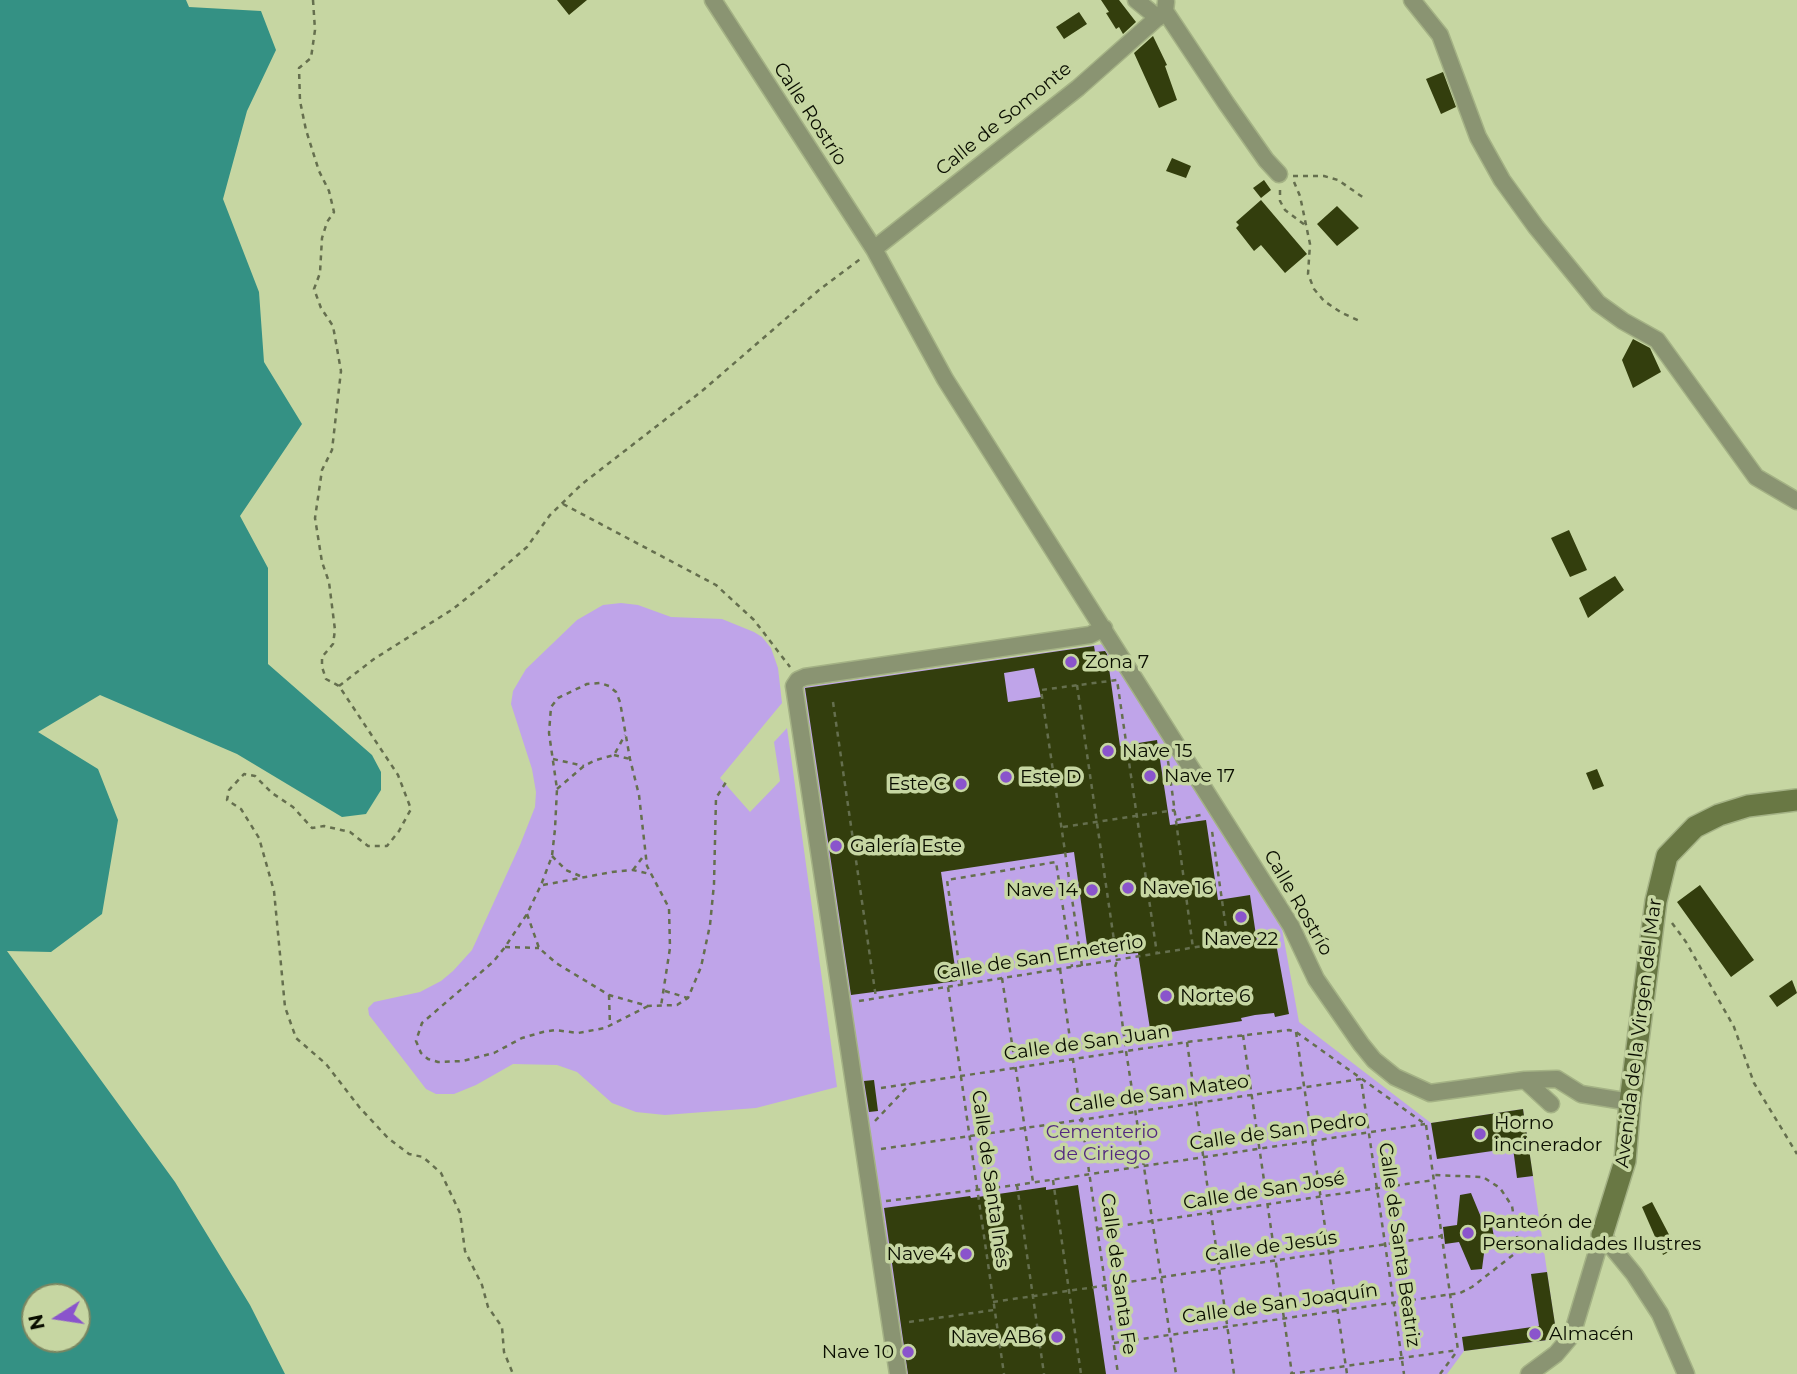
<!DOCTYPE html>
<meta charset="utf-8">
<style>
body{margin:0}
#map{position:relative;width:1797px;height:1374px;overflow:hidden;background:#c6d6a2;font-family:Montserrat,sans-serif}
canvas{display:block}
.north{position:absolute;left:21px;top:1283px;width:70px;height:70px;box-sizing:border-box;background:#c6d6a2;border:2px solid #7b8661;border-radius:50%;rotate:258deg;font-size:19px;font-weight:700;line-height:28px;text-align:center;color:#0a0e00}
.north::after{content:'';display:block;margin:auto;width:24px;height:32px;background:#8a54cc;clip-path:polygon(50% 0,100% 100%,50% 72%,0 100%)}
</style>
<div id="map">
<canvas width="1797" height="1374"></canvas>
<div class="north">N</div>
</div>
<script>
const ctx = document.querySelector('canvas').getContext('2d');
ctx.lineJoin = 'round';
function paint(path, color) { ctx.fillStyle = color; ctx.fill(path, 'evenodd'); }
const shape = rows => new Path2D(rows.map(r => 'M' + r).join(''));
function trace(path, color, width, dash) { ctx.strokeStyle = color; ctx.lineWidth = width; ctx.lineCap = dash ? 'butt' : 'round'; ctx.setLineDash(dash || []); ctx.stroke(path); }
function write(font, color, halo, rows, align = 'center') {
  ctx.font = font + ' Montserrat,sans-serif'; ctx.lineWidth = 7; ctx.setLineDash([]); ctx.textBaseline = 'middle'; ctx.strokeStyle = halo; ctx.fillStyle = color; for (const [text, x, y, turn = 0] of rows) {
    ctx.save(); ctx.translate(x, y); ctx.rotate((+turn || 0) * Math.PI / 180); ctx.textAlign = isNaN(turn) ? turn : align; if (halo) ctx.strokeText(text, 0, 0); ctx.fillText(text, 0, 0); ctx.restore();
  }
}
paint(shape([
 [621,603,638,605,671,617,722,619,754,632,762,637,771,648,778,668,782,703,720,778,750,812,780,781,774,742,787,728,837,1087,756,1108,665,1115,636,1112,612,1103,577,1072,557,1065,513,1064,476,1085,454,1094,436,1094,426,1089,369,1015,368,1008,374,1002,420,992,441,981,453,971,472,950,520,845,535,807,536,792,532,769,511,704,513,691,526,669,577,620,603,605],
 [1104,644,1282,929,1299,1022,1431,1123,1523,1109,1557,1339,1464,1351,1447,1374,903,1374,804,687]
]), '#bfa4e9');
paint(shape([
 [0,0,186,0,189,7,261,11,276,50,247,111,223,199,259,292,264,362,302,424,240,516,268,568,268,664,372,755,381,772,381,790,366,814,342,817,237,754,100,695,38,732,98,769,118,820,102,914,51,952,7,951,175,1182,250,1305,285,1374,0,1374],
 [77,1297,77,1339,35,1339,35,1297]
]), '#349184');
paint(shape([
 [557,0,587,0,569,15],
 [1101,0,1119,0,1136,22,1123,34,1119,27,1116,29,1106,13,1109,12],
 [1079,12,1087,24,1064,39,1056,27],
 [1153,36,1167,65,1165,66,1177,100,1159,108,1134,53],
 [1443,72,1456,107,1441,114,1426,79],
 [1172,158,1191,166,1186,178,1166,171],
 [1264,180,1271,190,1261,198,1253,188],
 [1261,200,1307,254,1285,273,1261,245,1254,251,1236,228,1239,225,1236,222],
 [1337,206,1359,228,1337,246,1317,224],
 [1633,339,1650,348,1661,372,1633,388,1622,360],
 [1569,530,1587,570,1570,577,1551,538],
 [1615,576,1624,590,1588,618,1579,598],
 [1094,646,1095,652,1105,651,1107,654,1120,746,1157,740,1170,825,1206,820,1218,900,1250,895,1257,942,1275,938,1289,1014,1275,1017,1274,1013,1255,1015,1241,1018,1242,1021,1151,1035,1138,953,1126,954,1124,947,1088,952,1074,852,941,872,957,981,851,995,805,688],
 [1034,668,1041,697,1008,702,1004,673],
 [1597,769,1604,786,1593,790,1586,773],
 [1700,885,1754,960,1731,977,1677,902],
 [1792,980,1797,993,1777,1007,1769,996],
 [874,1080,878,1111,869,1112,864,1081],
 [1523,1109,1533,1176,1517,1178,1513,1148,1437,1159,1431,1123],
 [1078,1185,1106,1374,908,1374,884,1208,970,1196,971,1198,1046,1187,1046,1190],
 [1471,1193,1483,1222,1491,1220,1494,1237,1486,1238,1482,1269,1471,1270,1459,1242,1445,1244,1443,1227,1457,1225,1460,1195],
 [1652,1202,1676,1248,1663,1255,1642,1207],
 [1547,1272,1557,1337,1555,1339,1464,1351,1462,1337,1539,1326,1531,1274]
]), '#333e0d');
const street = shape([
 [713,0,874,249,945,379,1291,926,1316,979,1361,1044,1374,1060,1395,1077,1430,1093,1525,1080,1557,1079,1581,1094,1630,1102],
 [1136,0,1158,18],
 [1412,0,1440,35,1478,137,1502,180,1536,227,1598,303,1623,321,1657,340,1756,477,1797,501],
 [1166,2,1165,11,1226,103,1266,160,1279,174],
 [874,249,1078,88,1165,11],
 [1525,1080,1551,1104],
 [1602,1235,1634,1274,1660,1314,1686,1374],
 [898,1374,794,686,798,680,805,677,1090,635,1104,628],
 [1529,1374,1556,1354,1572,1335,1602,1235]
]);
const secondary = shape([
 [1602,1235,1625,1161,1630,1102,1656,901,1667,856,1695,827,1719,815,1748,806,1797,800]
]);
trace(street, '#a4b285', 19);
trace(secondary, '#a4b285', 24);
trace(shape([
 [313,0,315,30,311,58,299,68,300,101,306,130,319,171,329,191,334,212,327,222,322,238,320,273,314,289,321,308,333,326,341,371,332,450,322,470,315,518,322,562,329,582,335,630,333,644,322,657,322,667,326,679,339,686,398,775,411,809,399,831,387,846,368,846,350,832,324,826,312,828,293,807,272,793,255,776,244,774,229,790,227,800,241,809,259,838,274,891,285,1007,296,1038,326,1064,360,1108,388,1138,409,1154,423,1157,441,1173,460,1213,465,1251,482,1285,488,1307,502,1327,504,1352,513,1374],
 [1293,176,1324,176,1338,180,1364,198],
 [1294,182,1300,196,1310,244,1308,274,1314,289,1324,301,1342,313,1362,322],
 [1280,190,1280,201,1285,210,1305,225],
 [563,504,716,585,754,620,790,667],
 [1077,685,1117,961,1115,967,1126,1051,1176,1374],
 [339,686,374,659,453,609,483,585,527,547,550,515,582,484,702,391,819,290,863,257],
 [833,702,876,998],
 [614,755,630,759],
 [553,759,584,766],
 [1168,761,1193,948],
 [557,789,584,766,596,760,614,755,625,735],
 [1176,820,1201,815],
 [1063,827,1175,810],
 [552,856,566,870,580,876],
 [633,870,645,854],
 [543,885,612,872,633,870,650,874],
 [527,914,539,948,556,963,609,995,648,1006,677,1005,688,998,701,967,710,925,714,884,716,798,728,779],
 [1672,923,1686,942,1734,1027,1754,1083,1797,1154],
 [505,947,539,948],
 [1082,966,1041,690,1117,680,1157,954],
 [1060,969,1118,1374],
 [1002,978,1033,1182],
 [962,985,947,880,1056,862,1072,967],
 [948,987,1004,1374],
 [665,991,688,998],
 [609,995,610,1026],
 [859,1001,1228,942,1212,831],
 [648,1006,605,1028,578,1033,555,1030,543,1032,522,1038,494,1053,463,1061,438,1062,428,1059,421,1053,416,1041,422,1023,493,962,505,947,527,914,541,885,552,856,555,829,557,789,549,733,551,707,558,698,587,684,600,683,609,686,616,692,620,702,630,759,639,795,647,866,669,908,670,948,661,1006],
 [1296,1032,1347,1374],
 [1243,1035,1292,1374],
 [1187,1042,1234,1374],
 [881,1088,1187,1042,1289,1030,1296,1032,1425,1124],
 [875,1121,911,1083],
 [1426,1125,1458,1350],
 [881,1149,1361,1079,1404,1374],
 [1053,1180,1081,1374],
 [1017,1185,1044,1374],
 [886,1201,1017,1185,1425,1124],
 [1516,1227,1559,1217],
 [1098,1229,1434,1180],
 [993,1302,1441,1236],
 [909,1322,994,1310],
 [1114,1343,1460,1293,1472,1287,1513,1255,1518,1242,1512,1206,1500,1188,1483,1177,1433,1175],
 [1290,1374,1458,1350],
 [1440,1374,1458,1350]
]), '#656f4e', 2.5, [5, 5]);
trace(street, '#8a9472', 16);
trace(secondary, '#697844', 21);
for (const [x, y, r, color] of [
 [1071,662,7,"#8a54cc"],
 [1108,751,7,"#8a54cc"],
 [1150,776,7,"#8a54cc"],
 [1006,777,7,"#8a54cc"],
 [961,784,7,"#8a54cc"],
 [836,846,7,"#8a54cc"],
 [1128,888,7,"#8a54cc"],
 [1092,890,7,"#8a54cc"],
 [1241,917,7,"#8a54cc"],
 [1166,996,7,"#8a54cc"],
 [1480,1134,7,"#8a54cc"],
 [1468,1233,7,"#8a54cc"],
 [966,1254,7,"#8a54cc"],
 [1535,1334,7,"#8a54cc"],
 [1057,1337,7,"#8a54cc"],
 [908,1352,7,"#8a54cc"]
]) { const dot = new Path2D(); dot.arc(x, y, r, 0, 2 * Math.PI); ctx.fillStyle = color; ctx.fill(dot); trace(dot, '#c6d6a2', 2.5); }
write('19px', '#0a0e00', '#c6d6a2', [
 ["Calle Rostrío",810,114,57],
 ["Calle de Somonte",1004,119,-39],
 ["Calle Rostrío",1298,903,60],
 ["Calle de San Emeterio",1040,958,-9],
 ["Avenida de la Virgen del Mar",1639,1033,-83],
 ["Calle de San Juan",1087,1043,-8],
 ["Calle de San Mateo",1159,1094,-8],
 ["Calle de San Pedro",1278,1132,-8],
 ["Calle de Santa Inés",990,1179,82],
 ["Calle de San José",1264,1191,-9],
 ["Calle de Santa Beatriz",1399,1245,82],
 ["Calle de Jesús",1271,1247,-8],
 ["Calle de Santa Fe",1118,1274,82],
 ["Calle de San Joaquín",1280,1304,-8]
]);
write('19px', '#0a0e00', '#c6d6a2', [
 ["Zona 7",1085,662],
 ["Nave 15",1122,751],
 ["Nave 17",1164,776],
 ["Este D",1020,777],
 ["Este C",947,784,"right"],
 ["Galería Este",850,846],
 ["Nave 16",1142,888],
 ["Nave 14",1078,890,"right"],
 ["Nave 22",1241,939,"center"],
 ["Norte 6",1180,996],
 ["Horno",1494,1123],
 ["incinerador",1494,1145],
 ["Panteón de",1482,1222],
 ["Personalidades Ilustres",1482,1244],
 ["Nave 4",952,1254,"right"],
 ["Almacén",1549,1334],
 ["Nave AB6",1043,1337,"right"],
 ["Nave 10",894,1352,"right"]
], 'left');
write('19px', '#522880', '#c6d6a2', [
 ["Cementerio",1102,1132],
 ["de Ciriego",1102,1154]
]);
</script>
